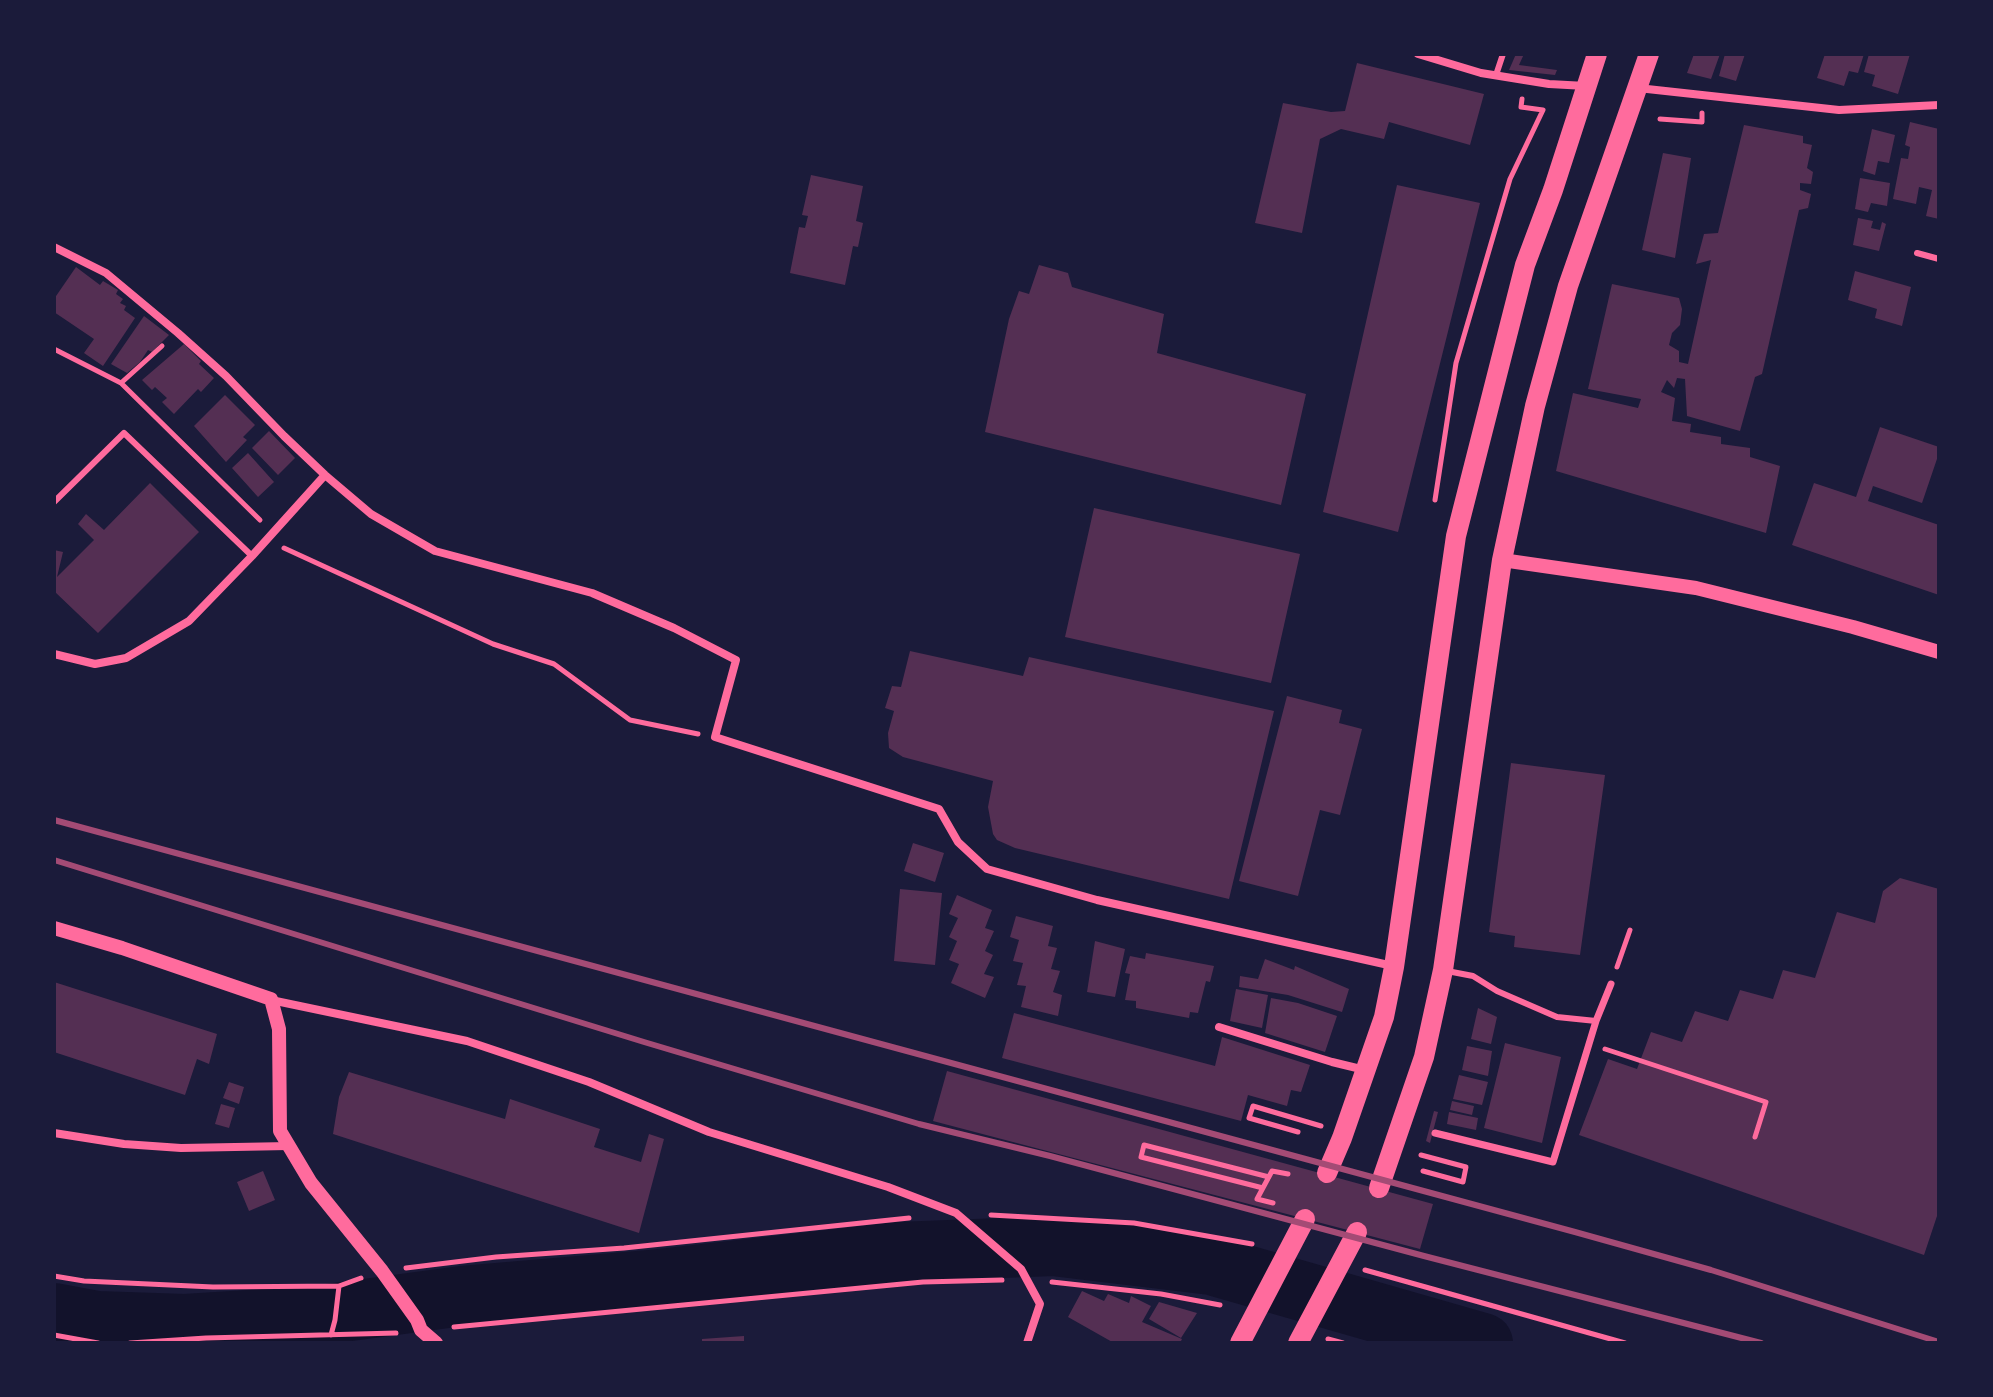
<!DOCTYPE html>
<style>
body{margin:0}
#map{position:relative;width:1993px;height:1397px;overflow:hidden;background:#1b1b3a;font-family:Georgia,serif}
canvas{display:block}
.frame{position:absolute;inset:0;border:56px solid #1b1b3a;pointer-events:none}
</style>
<div id="map">
<canvas width="1993" height="1397"></canvas>
<div class="frame"></div>
</div>
<script>
const ctx = document.querySelector('canvas').getContext('2d');
ctx.lineJoin = 'round';
const shape = rows => new Path2D(rows.map(r => 'M' + r).join(''));
function trace(path, color, width, dash) { ctx.strokeStyle = color; ctx.lineWidth = width; ctx.lineCap = dash ? 'butt' : 'round'; ctx.setLineDash(dash || []); ctx.stroke(path); }
function paint(path, color) { ctx.fillStyle = color; ctx.fill(path, 'evenodd'); }
trace(shape([
 [54,1313,97,1321,185,1324,313,1316,462,1296,650,1280,897,1252,1053,1246,1211,1265,1483,1343]
]), '#12122b', 60);
paint(shape([
 [1516,54,1524,54,1519,65,1557,70,1555,75,1509,70],
 [1694,54,1720,54,1711,79,1687,73],
 [1725,54,1745,54,1736,81,1719,76],
 [1825,54,1864,54,1858,73,1849,71,1844,86,1817,78],
 [1869,54,1910,54,1898,94,1872,86,1875,75,1864,72],
 [1357,63,1484,94,1470,145,1389,122,1384,139,1341,129,1320,139,1302,233,1255,223,1283,103,1331,112,1345,111],
 [1910,122,1939,129,1939,219,1926,216,1932,190,1919,187,1916,204,1893,199,1901,158,1908,159,1910,147,1905,145],
 [1744,125,1803,136,1803,143,1812,145,1807,168,1813,172,1811,184,1800,183,1800,190,1811,194,1808,208,1799,210,1762,374,1755,377,1740,431,1687,416,1685,379,1677,378,1674,388,1667,380,1661,392,1675,398,1672,421,1691,424,1690,432,1721,437,1721,444,1750,448,1750,457,1780,466,1766,533,1556,471,1573,393,1638,408,1641,399,1588,389,1612,284,1679,298,1682,309,1680,325,1672,333,1669,345,1679,351,1679,362,1688,364,1711,260,1696,264,1704,234,1718,233],
 [1872,129,1895,135,1889,163,1878,161,1875,175,1863,171],
 [1663,153,1691,158,1675,258,1642,250],
 [811,175,863,186,856,221,863,223,858,247,853,246,845,285,790,273,799,227,805,228,808,216,802,215],
 [1860,178,1890,183,1887,206,1871,203,1868,212,1855,209],
 [1397,185,1480,203,1398,532,1323,512],
 [1858,218,1873,221,1871,228,1880,230,1882,222,1886,224,1879,251,1853,245],
 [1039,265,1068,273,1072,287,1164,314,1157,353,1306,394,1281,505,985,432,1009,319,1019,291,1029,294],
 [76,267,100,285,103,281,118,290,116,294,123,299,120,303,126,306,124,310,135,318,103,366,84,353,94,339,54,312,54,299],
 [1855,271,1911,287,1902,326,1875,318,1877,309,1848,300],
 [144,316,169,335,152,352,148,350,140,362,127,373,111,364],
 [184,344,201,361,199,364,214,378,201,392,198,389,174,414,162,402,167,398,155,387,152,390,142,380],
 [225,395,255,425,243,437,247,440,226,462,194,426],
 [1880,427,1939,447,1939,453,1922,503,1873,486,1868,501,1939,525,1939,595,1792,545,1814,483,1856,497],
 [269,431,295,458,278,475,252,448],
 [248,453,274,482,258,497,232,468],
 [150,483,199,532,98,633,54,591,54,550,63,552,57,577,94,540,78,524,86,514,104,530],
 [1094,508,1300,554,1271,683,1065,637],
 [910,651,1023,676,1029,657,1274,711,1229,899,1015,848,997,840,993,834,988,807,993,781,903,757,889,748,888,733,894,711,885,708,892,686,901,687],
 [1287,696,1342,710,1339,723,1362,729,1340,815,1320,810,1298,896,1239,881],
 [1511,763,1605,775,1580,955,1514,947,1515,936,1489,932],
 [913,843,944,853,935,882,904,871],
 [1900,878,1939,889,1939,1210,1924,1255,1579,1135,1608,1059,1637,1069,1651,1032,1682,1042,1695,1011,1728,1021,1740,990,1773,999,1783,970,1815,978,1837,912,1875,923,1883,891],
 [900,889,942,893,935,965,894,961],
 [957,895,992,910,985,928,994,931,985,951,993,955,984,974,994,977,985,998,951,983,959,964,949,960,957,941,949,937,958,918,949,914],
 [1016,916,1053,926,1048,946,1057,948,1051,969,1060,971,1053,992,1062,995,1058,1016,1021,1007,1026,986,1017,985,1023,963,1013,961,1019,940,1010,937],
 [1095,941,1125,949,1115,997,1087,992],
 [1146,953,1214,966,1210,982,1206,981,1198,1013,1190,1012,1189,1018,1136,1008,1136,1001,1125,1000,1130,974,1125,973,1130,956,1145,959],
 [1265,959,1294,970,1295,966,1349,989,1342,1012,1288,995,1239,987,1240,976,1258,979],
 [54,982,217,1034,209,1064,197,1059,185,1095,54,1052],
 [1236,989,1268,995,1262,1028,1230,1021],
 [1271,998,1298,1003,1337,1016,1325,1052,1265,1033],
 [1478,1008,1497,1017,1491,1044,1471,1039],
 [1014,1013,1215,1066,1222,1037,1310,1065,1301,1092,1291,1090,1287,1106,1248,1095,1241,1121,1002,1058],
 [1505,1043,1561,1057,1542,1143,1484,1128],
 [1467,1046,1492,1051,1488,1076,1462,1070],
 [947,1071,1433,1204,1420,1249,933,1121],
 [349,1072,505,1119,510,1099,600,1129,594,1147,641,1162,649,1134,664,1139,639,1233,333,1134,339,1097],
 [1459,1075,1488,1082,1482,1105,1453,1099],
 [229,1082,244,1087,239,1104,223,1098],
 [1452,1101,1474,1106,1472,1115,1450,1110],
 [221,1104,235,1108,229,1128,215,1124],
 [1434,1111,1438,1112,1430,1143,1426,1141],
 [1449,1112,1478,1118,1476,1130,1447,1124],
 [263,1171,275,1200,249,1211,237,1182],
 [1082,1291,1104,1301,1108,1294,1129,1303,1131,1296,1151,1306,1142,1322,1182,1339,1180,1343,1114,1343,1068,1317],
 [1159,1302,1197,1313,1181,1338,1149,1319],
 [744,1336,744,1343,702,1343,702,1339]
]), '#542f53');
trace(shape([
 [1660,119,1702,122,1702,113],
 [54,349,121,383,260,520],
 [121,383,162,346],
 [1435,500,1456,363,1510,179,1543,110,1521,107,1522,99],
 [284,548,493,644,554,664,630,720,698,734],
 [1617,967,1630,930],
 [1605,1049,1766,1102,1755,1137],
 [1298,1132,1249,1118,1253,1106,1321,1126],
 [1421,1155,1466,1167,1463,1182,1423,1171],
 [1263,1188,1141,1157,1144,1145,1269,1177],
 [1273,1203,1257,1199,1272,1171,1288,1174],
 [991,1215,1134,1223,1252,1244],
 [406,1268,496,1257,624,1248,909,1218],
 [1365,1270,1625,1343],
 [54,1276,84,1281,213,1287,339,1286,361,1278],
 [1052,1282,1161,1294,1220,1305],
 [454,1327,923,1282,1002,1280],
 [54,1335,98,1343],
 [331,1335,335,1320,339,1286],
 [1328,1339,1343,1343],
 [130,1343,206,1338,396,1333]
]), '#ff6b9d', 5);
trace(shape([
 [1496,75,1503,54],
 [1917,253,1939,259],
 [54,502,124,433,252,556],
 [1447,971,1473,976,1497,991,1557,1017,1596,1021]
]), '#ff6b9d', 6);
trace(shape([
 [1435,1133,1553,1162,1596,1021,1611,984]
]), '#ff6b9d', 7);
trace(shape([
 [1418,54,1481,73,1549,84,1586,86],
 [1638,88,1839,110,1939,105],
 [54,247,106,273,178,333,226,376,284,436,325,475,371,514,435,551,592,593,674,628,736,660,715,737,939,809,958,842,987,869,1097,900,1393,966],
 [54,654,95,664,126,658,189,621,252,556,325,475],
 [271,1000,467,1041,589,1082,709,1132,888,1187,956,1213,1021,1269,1040,1304,1027,1343],
 [1219,1027,1332,1062,1365,1070],
 [54,1133,124,1144,181,1148,289,1146]
]), '#ff6b9d', 8);
trace(shape([
 [1502,560,1696,588,1853,627,1939,652],
 [54,928,122,948,271,999,279,1029,280,1131,311,1183,382,1271,417,1320,421,1330,436,1343]
]), '#ff6b9d', 14);
trace(shape([
 [1327,1173,1342,1138,1384,1017,1394,967,1456,536,1525,265,1553,190,1597,54],
 [1379,1188,1424,1057,1443,970,1502,560,1535,406,1568,286,1649,54],
 [1240,1343,1305,1219],
 [1298,1343,1357,1232]
]), '#ff6b9d', 20);
trace(shape([
 [54,820,1575,1232,1711,1270,1939,1342],
 [54,860,644,1042,919,1124,1050,1156,1424,1256,1761,1343]
]), '#a44b75', 6);
</script>
